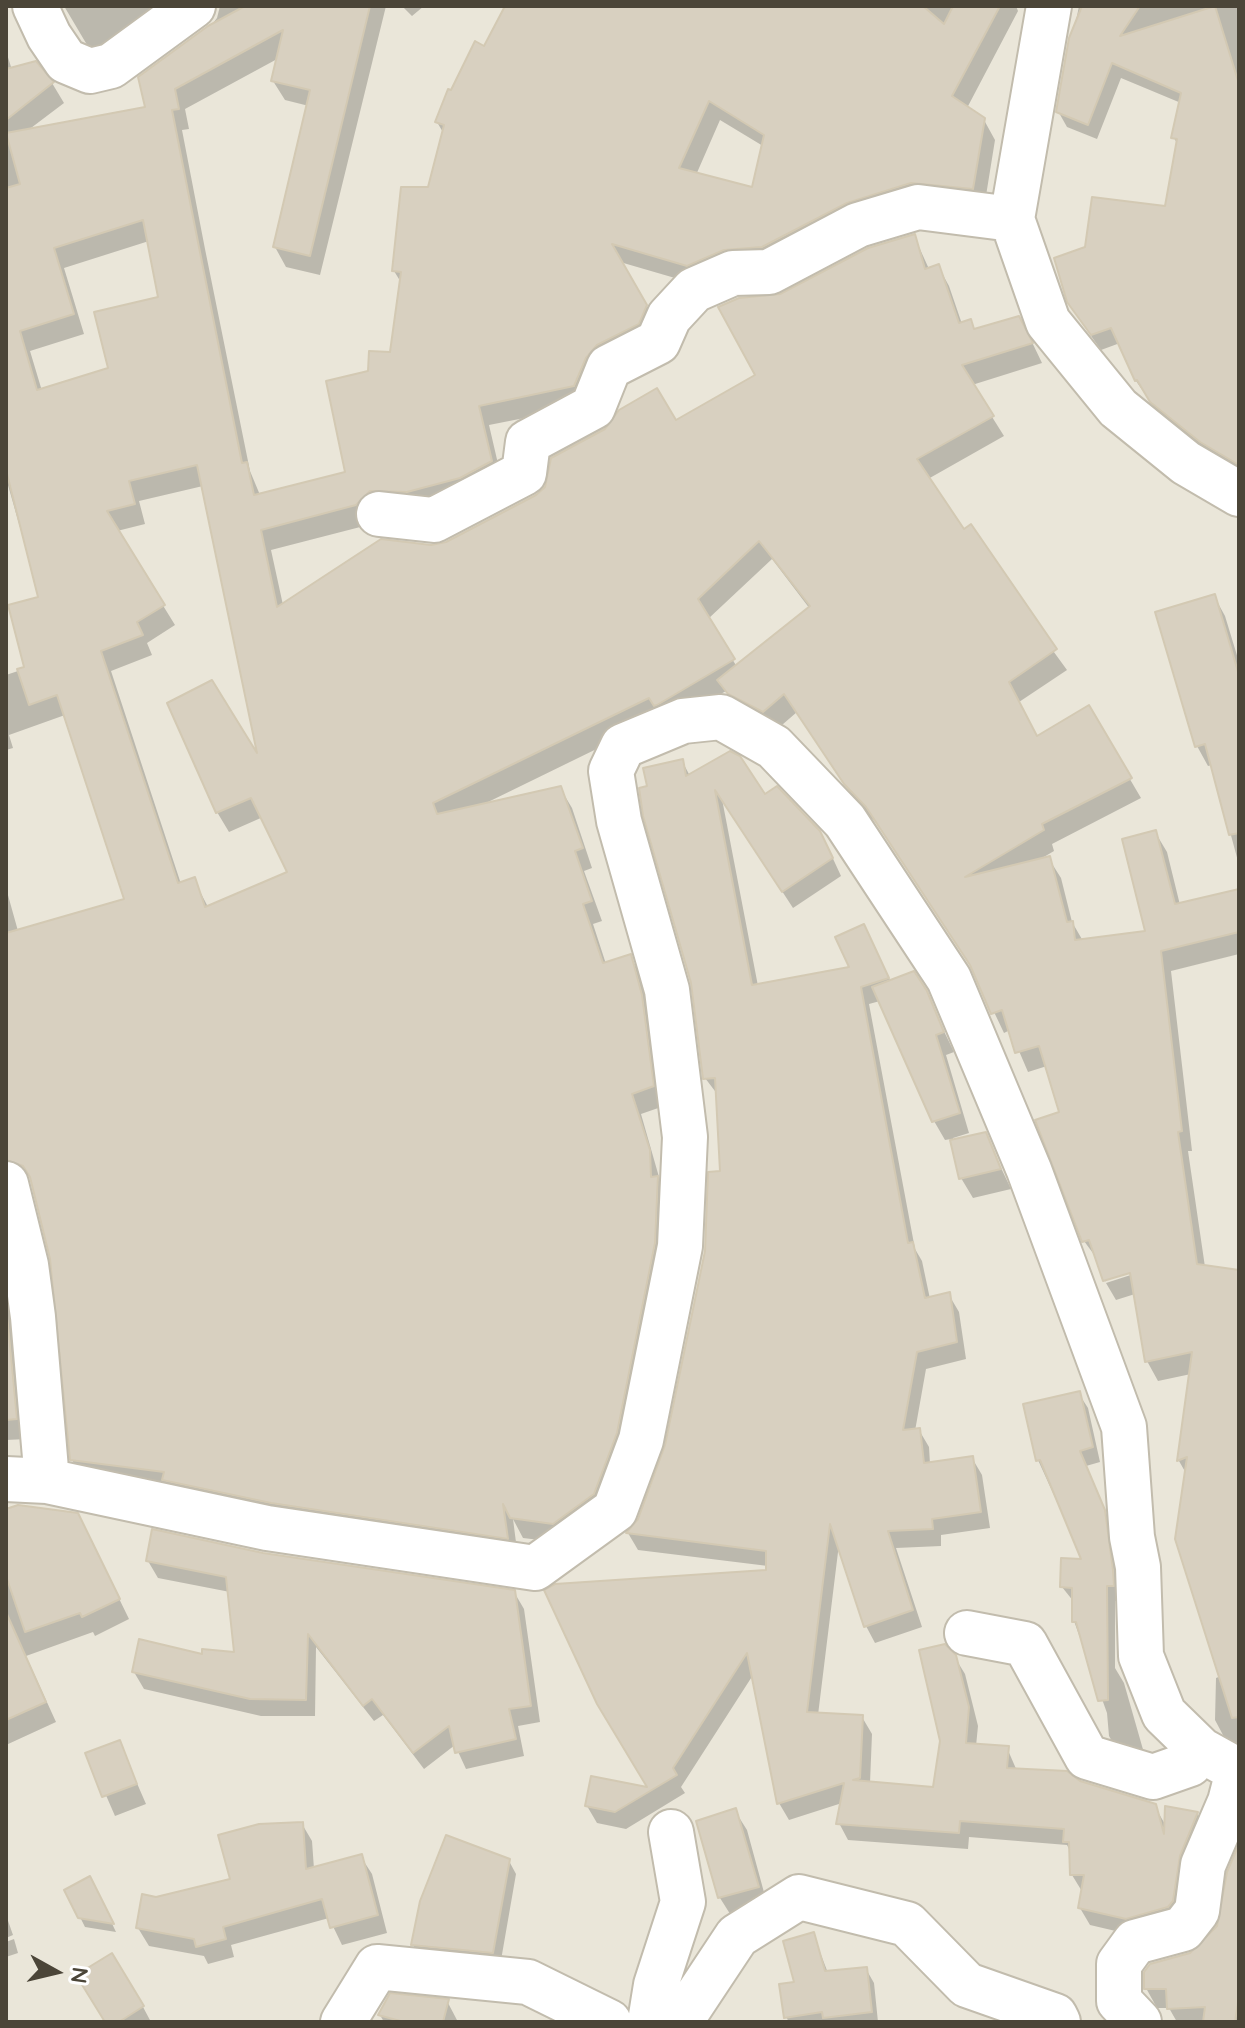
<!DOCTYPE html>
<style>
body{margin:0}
#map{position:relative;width:1245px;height:2028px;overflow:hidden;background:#f6f3eb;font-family:Quicksand,sans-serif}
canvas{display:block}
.frame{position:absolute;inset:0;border:8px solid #4b4538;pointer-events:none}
.north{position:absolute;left:16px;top:1932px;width:80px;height:80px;-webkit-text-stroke:6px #fff;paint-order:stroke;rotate:98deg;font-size:22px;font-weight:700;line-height:32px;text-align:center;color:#4b4538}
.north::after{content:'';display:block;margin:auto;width:28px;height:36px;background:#4b4538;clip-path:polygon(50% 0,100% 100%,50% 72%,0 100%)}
</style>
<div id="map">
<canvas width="1245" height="2028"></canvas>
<div class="frame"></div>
<div class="north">N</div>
</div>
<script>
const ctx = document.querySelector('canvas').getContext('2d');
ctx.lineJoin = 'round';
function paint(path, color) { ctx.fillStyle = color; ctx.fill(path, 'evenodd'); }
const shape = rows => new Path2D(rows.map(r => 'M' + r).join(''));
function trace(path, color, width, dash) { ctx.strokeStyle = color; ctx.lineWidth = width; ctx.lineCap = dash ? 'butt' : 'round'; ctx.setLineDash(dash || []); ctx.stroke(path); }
paint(shape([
 [6,6,1239,6,1239,2022,6,2022]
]), '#eae6d9');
paint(shape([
 [64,6,193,6,96,60],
 [220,6,386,6,320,275,286,267,275,247,309,106,285,100,273,81,279,58,185,109,189,129,182,130,205,249,250,471,260,495,347,474,369,372,392,354,402,284,394,271,429,189,444,134,437,122,452,92,485,49,507,6,1016,6,1018,11,967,108,984,120,995,140,984,208,699,285,620,262,657,326,585,406,489,425,502,481,368,525,271,550,283,605,446,544,758,376,781,296,914,236,929,269,938,266,949,286,962,324,970,321,975,331,1030,338,1042,363,972,385,1004,436,928,479,1067,670,1019,702,1037,738,1088,708,1141,798,1052,844,1054,851,1037,861,1049,859,1061,878,1072,922,1083,941,1148,933,1155,832,1167,852,1180,905,1239,891,1239,954,1171,971,1192,1151,1188,1151,1205,1267,1239,1272,1239,1755,1231,1750,1215,1720,1216,1678,1221,1676,1187,1475,1179,1461,1191,1374,1158,1381,1147,1361,1135,1294,1116,1300,1106,1283,1140,1272,1138,1268,1106,1278,1106,1282,1098,1260,1084,1241,1038,1121,1061,1114,1047,1066,1028,1072,1010,1030,1004,1033,975,972,880,827,858,804,797,712,775,731,731,701,726,691,668,724,662,717,484,804,560,788,572,808,592,868,584,871,602,921,593,924,606,964,630,956,641,976,653,1017,664,1106,641,1114,661,1184,668,1198,627,1454,565,1543,523,1538,513,1519,518,1558,84,1480,72,1460,47,1195,6,1137,6,888,18,931,127,900,65,715,9,735,13,748,6,750,6,675,27,668,40,598,6,478,6,51,12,70,52,83,64,103,27,131,147,109,217,18],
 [720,120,763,146,753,189,696,175],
 [149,241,160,299,110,369,42,391,30,351,84,334,64,268],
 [203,486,261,762,217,812,229,832,263,817,290,873,208,907,194,880,181,884,111,671,152,655,147,643,175,625,117,531,145,524,139,501],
 [772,559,810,609,737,667,708,619],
 [402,6,424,6,412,16],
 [1079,6,1239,6,1239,474,1211,458,1161,417,1136,381,1120,343,1101,350,1072,309,1087,249,1166,208,1178,145,1174,138,1181,103,1121,78,1097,139,1067,127,1058,111],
 [1214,596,1225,616,1239,662,1239,865,1212,765,1208,766,1197,746],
 [682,761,690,776,764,796,829,850,841,876,793,908,722,799,758,986,852,969,873,943,891,982,925,992,954,1052,946,1055,969,1133,953,1138,953,1141,985,1134,1011,1189,973,1198,961,1178,951,1139,945,1140,934,1121,880,1001,869,1004,915,1249,922,1261,930,1299,949,1295,959,1312,966,1359,926,1369,915,1431,919,1430,929,1447,930,1464,972,1458,982,1475,990,1528,941,1535,941,1546,896,1548,922,1627,875,1643,866,1626,839,1544,818,1715,862,1717,872,1734,870,1783,935,1789,954,1656,965,1674,978,1726,976,1746,1007,1748,1017,1771,1079,1783,1154,1805,1166,1826,1197,1814,1207,1831,1182,1919,1137,1936,1090,1925,1080,1908,1083,1893,1072,1875,1071,1853,1067,1845,969,1837,968,1849,848,1840,839,1823,842,1803,789,1820,779,1803,753,1675,681,1787,685,1793,626,1829,597,1823,587,1806,650,1790,767,1572,768,1566,638,1550,628,1533,640,1520,667,1446,722,1173,718,1095,705,1078,693,983,649,788],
 [6,1268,27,1439,6,1440],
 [1079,1394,1088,1408,1100,1462,1086,1466,1112,1527,1121,1601,1115,1601,1115,1668,1124,1683,1146,1760,1118,1752,1109,1736,1107,1713,1074,1621,1074,1602,1062,1587,1084,1561,1038,1460],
 [6,1511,88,1535,129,1619,95,1636,93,1632,26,1656,56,1722,6,1745],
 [263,1555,514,1592,524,1609,540,1722,518,1726,524,1756,466,1769,455,1745,424,1769,383,1715,374,1721,316,1647,315,1716,261,1716,144,1689,134,1672,203,1656,236,1654,230,1592,158,1578,148,1561],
 [119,1742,146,1804,115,1816,88,1754],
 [735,1811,747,1830,768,1907,732,1917,720,1898,699,1822],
 [302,1824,312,1841,314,1869,361,1857,372,1874,387,1933,342,1945,329,1918,231,1945,234,1957,208,1964,204,1956,149,1946,138,1928,156,1899,232,1880],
 [1239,1850,1239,2022,1177,2022,1169,2008,1157,2008,1146,1988,1191,1955,1219,1926],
 [509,1861,516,1874,500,1966,421,1958,413,1945],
 [95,1888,116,1932,85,1927,80,1917],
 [6,1915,13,1935,6,1938],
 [813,1934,828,1973,866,1969,874,1983,878,2022,789,2022,786,2017],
 [14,1939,18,1953,6,1957,6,1942],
 [111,1956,143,2007,151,2022,106,2022],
 [447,2001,458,2022,384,2022,380,2015]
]), '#0003');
const building = shape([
 [245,6,370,6,310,256,273,247,310,90,271,81,283,30,175,89,179,109,172,110,195,227,242,463,247,462,254,495,345,472,326,381,368,371,369,351,390,352,401,272,392,271,401,187,428,187,444,125,435,122,448,89,451,90,475,41,484,46,505,6,923,6,944,24,953,6,1000,6,952,96,985,118,973,189,911,183,847,203,762,247,724,250,687,266,612,244,647,305,639,324,597,345,586,358,574,386,479,406,492,461,460,478,407,492,370,491,356,505,261,530,277,607,381,539,431,545,446,542,536,495,545,487,551,458,605,429,619,410,657,388,676,420,755,375,718,307,739,298,780,294,868,248,915,234,925,269,939,264,959,323,971,319,974,329,1019,316,1033,343,962,365,994,416,917,459,964,529,971,524,1057,649,1009,682,1037,736,1089,705,1132,778,1042,824,1044,830,965,877,1050,856,1067,922,1073,921,1075,940,1145,931,1122,839,1156,830,1175,904,1239,889,1239,932,1161,951,1182,1131,1178,1132,1197,1264,1239,1270,1239,1717,1232,1718,1175,1539,1187,1457,1177,1461,1192,1352,1145,1362,1130,1273,1103,1281,1089,1240,1082,1242,1035,1120,1059,1112,1039,1046,1015,1053,1002,1010,991,1014,970,965,866,807,844,784,784,694,763,712,728,694,717,680,810,606,759,541,698,599,735,659,657,705,654,706,649,698,433,803,437,814,561,786,583,848,575,851,592,901,583,904,603,963,631,954,642,995,654,1086,632,1094,650,1150,651,1177,658,1176,655,1243,617,1433,594,1494,553,1524,510,1518,503,1504,508,1539,271,1503,162,1480,164,1472,70,1460,50,1259,30,1177,23,1166,6,1160,6,933,124,899,57,695,29,705,17,669,24,667,8,605,38,597,6,470,6,188,20,184,6,133,145,107,138,77,208,26,245,6],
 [709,101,764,135,752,187,679,168,709,101],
 [143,220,158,297,94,312,108,368,37,390,20,331,74,314,54,248,143,220],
 [197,465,257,753,212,680,167,703,216,813,251,798,287,872,205,907,195,877,178,883,101,651,143,635,137,622,165,605,107,511,135,504,129,481,197,465],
 [1082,6,1140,6,1120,36,1215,6,1239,84,1239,465,1200,442,1150,402,1137,380,1135,381,1111,328,1091,335,1067,302,1054,258,1085,247,1092,197,1165,206,1177,139,1171,138,1181,93,1112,63,1088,125,1056,112,1069,38,1082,6],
 [36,61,54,82,6,120,6,69,36,61],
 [1215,594,1239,675,1239,833,1229,835,1205,744,1195,747,1155,612,1215,594],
 [730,751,740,756,765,794,777,786,820,831,833,858,782,892,715,790,752,985,849,967,835,937,864,924,889,978,861,987,908,1243,913,1242,925,1298,950,1292,957,1342,917,1352,903,1430,920,1428,924,1463,973,1456,981,1512,932,1519,933,1529,888,1531,913,1610,864,1627,830,1524,807,1712,863,1715,860,1778,853,1780,933,1787,940,1741,919,1650,945,1644,956,1655,969,1707,966,1743,1009,1746,1007,1768,1067,1771,1080,1781,1156,1804,1164,1834,1165,1806,1198,1812,1180,1856,1173,1901,1168,1907,1126,1919,1078,1908,1084,1875,1070,1875,1069,1842,1063,1842,1064,1829,960,1821,959,1833,836,1824,844,1783,777,1804,747,1653,673,1768,677,1775,615,1812,585,1806,591,1776,647,1787,597,1704,544,1590,555,1584,766,1570,766,1551,626,1533,638,1519,665,1445,705,1251,708,1172,720,1171,715,1078,703,1079,691,983,643,816,639,788,647,786,643,768,683,759,686,776,730,751],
 [914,971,927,991,944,1032,936,1035,960,1113,932,1122,872,987,914,971],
 [986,1132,1001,1169,959,1179,950,1140,986,1132],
 [6,1304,17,1419,6,1420,6,1304],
 [1080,1391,1093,1447,1080,1451,1105,1510,1113,1570,1114,1586,1107,1586,1108,1700,1098,1701,1076,1622,1072,1622,1072,1588,1060,1587,1061,1558,1081,1559,1040,1460,1036,1461,1023,1404,1080,1391],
 [18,1505,78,1513,120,1599,82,1617,80,1613,25,1632,6,1576,6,1509,18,1505],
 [152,1529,263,1553,515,1590,531,1706,509,1709,516,1739,455,1753,449,1726,413,1753,372,1699,363,1706,308,1634,306,1700,250,1699,132,1672,139,1639,202,1654,202,1649,234,1652,226,1577,146,1561,152,1529],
 [6,1612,46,1702,6,1720,6,1612],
 [120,1740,137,1784,102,1797,85,1753,120,1740],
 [736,1808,759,1887,718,1898,696,1821,736,1808],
 [303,1822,306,1869,362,1854,378,1915,330,1928,322,1899,223,1927,226,1939,196,1947,194,1939,136,1928,142,1894,156,1897,230,1879,218,1835,259,1824,303,1822],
 [446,1835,510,1859,493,1953,411,1945,420,1901,446,1835],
 [1239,1844,1239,1996,1235,2022,1203,2022,1205,2007,1167,2009,1166,1989,1144,1989,1144,1972,1150,1964,1190,1953,1217,1926,1227,1872,1239,1844],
 [90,1876,114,1924,78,1918,64,1890,90,1876],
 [814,1932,825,1971,867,1967,872,2012,823,2018,822,2012,784,2018,779,1984,794,1982,783,1941,814,1932],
 [112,1953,144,2006,119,2022,105,2022,76,1975,112,1953],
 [390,1993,449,1999,443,2022,404,2022,378,2015,390,1993]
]);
paint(building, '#d8d0c0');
trace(building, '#d3c9b3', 2);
const minor = shape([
 [35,6,49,36,66,61,90,71,111,66,193,6],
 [1049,6,1012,219,1048,322,1118,408,1186,463,1239,494],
 [379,514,434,520,524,473,528,442,593,407,609,367,658,342,669,317,694,290,733,273,769,272,858,225,918,207,1012,219],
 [6,1184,26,1265,33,1317,47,1481],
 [6,1479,47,1481,267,1528,535,1568,615,1510,641,1440,680,1246,685,1137,667,990,619,821,611,771,623,746,683,721,721,717,774,747,845,821,949,979,1029,1170,1124,1427,1132,1537,1138,1567,1141,1656,1164,1714,1201,1750,1239,1771],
 [967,1633,1025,1644,1087,1757,1153,1777,1190,1764,1201,1750],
 [343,2022,377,1967,528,1982,609,2022],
 [650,2022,656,1985,683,1902,671,1832],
 [680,2022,737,1936,799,1897,907,1924,967,1985,1055,2016,1058,2022],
 [1139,2022,1119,2001,1119,1964,1135,1942,1183,1929,1197,1911,1203,1865,1230,1802,1238,1771]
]);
trace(minor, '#c2bcad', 48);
trace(minor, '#fff', 44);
</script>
